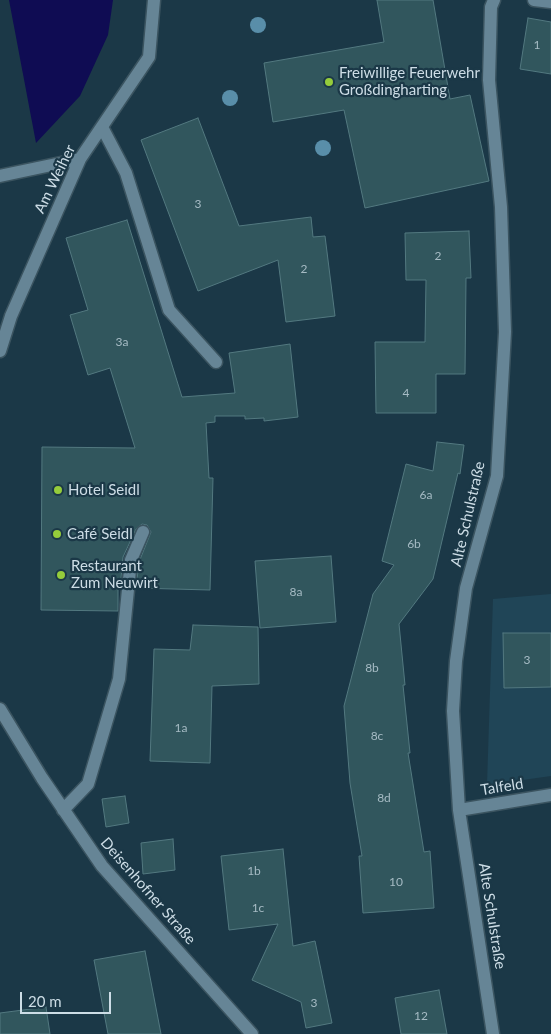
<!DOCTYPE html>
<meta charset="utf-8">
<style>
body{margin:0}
#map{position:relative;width:551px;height:1034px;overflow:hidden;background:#1b3847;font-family:Lato,sans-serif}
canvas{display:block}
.scale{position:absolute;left:20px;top:992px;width:91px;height:22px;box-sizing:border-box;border:2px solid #cddde6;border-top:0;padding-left:6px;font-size:15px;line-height:18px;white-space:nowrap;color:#cddde6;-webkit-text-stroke:4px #1b3847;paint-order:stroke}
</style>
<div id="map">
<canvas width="551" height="1034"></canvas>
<div class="scale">20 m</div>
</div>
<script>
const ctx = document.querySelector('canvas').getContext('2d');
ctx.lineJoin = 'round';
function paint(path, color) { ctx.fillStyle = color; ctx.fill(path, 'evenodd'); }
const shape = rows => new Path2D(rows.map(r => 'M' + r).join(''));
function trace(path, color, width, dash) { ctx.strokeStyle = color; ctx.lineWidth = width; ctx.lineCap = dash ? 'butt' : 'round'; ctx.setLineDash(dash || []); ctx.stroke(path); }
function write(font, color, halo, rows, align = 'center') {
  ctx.font = font + ' Lato,sans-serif'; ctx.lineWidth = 4.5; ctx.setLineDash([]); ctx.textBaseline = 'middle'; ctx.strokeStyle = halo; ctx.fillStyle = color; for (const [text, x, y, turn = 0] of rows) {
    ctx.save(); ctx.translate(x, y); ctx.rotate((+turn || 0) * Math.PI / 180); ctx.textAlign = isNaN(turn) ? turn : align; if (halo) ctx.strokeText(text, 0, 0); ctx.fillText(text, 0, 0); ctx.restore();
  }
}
paint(shape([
 [551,594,551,776,487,785,493,599]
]), '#204557');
paint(shape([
 [9,0,113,0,108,35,80,96,36,143]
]), '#0f0c53');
const building = shape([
 [377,0,433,0,450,99,470,95,489,181,365,208,344,110,273,122,264,63,384,42,377,0],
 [528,18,551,22,551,74,520,69,528,18],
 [198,118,239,226,311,217,313,237,325,236,335,316,286,322,278,260,198,291,141,140,198,118],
 [127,220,182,397,235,393,229,353,290,344,298,417,264,421,264,418,245,419,245,416,215,416,215,422,206,423,209,478,213,478,210,590,136,588,139,562,151,532,147,525,142,524,136,529,123,557,120,588,118,588,118,611,41,610,42,447,135,448,110,368,88,375,70,315,88,310,66,238,127,220],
 [469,231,471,278,466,278,465,374,436,374,436,413,376,413,375,342,425,342,426,280,406,280,405,233,469,231],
 [437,442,464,445,460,474,458,473,433,579,399,624,405,685,403,685,410,753,408,753,424,852,430,851,434,908,363,913,359,856,362,856,350,783,344,706,373,594,394,565,382,561,406,464,433,471,437,442],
 [331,556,336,622,260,628,255,561,331,556],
 [193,625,258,627,259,684,212,686,210,763,150,761,154,649,190,650,193,625],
 [503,633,551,633,551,687,504,688,503,633],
 [125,796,129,823,106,827,102,799,125,796],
 [173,839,175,870,143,874,141,843,173,839],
 [283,849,293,946,315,941,332,1023,306,1028,301,1002,252,980,278,924,229,930,221,856,283,849],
 [145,951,161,1034,108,1034,94,960,145,951],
 [439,990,447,1034,401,1034,395,998,439,990],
 [46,1007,50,1034,0,1034,0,1013,46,1007]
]);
paint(building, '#31565d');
trace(building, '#537980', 1);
const minor = shape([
 [534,0,551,2],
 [102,127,126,173,169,310,216,362],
 [0,176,80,159],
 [0,351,11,316,80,159,149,57,154,0],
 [0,709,42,778,102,866,252,1034],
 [63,810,88,784,119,679,131,560,143,532],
 [459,810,551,795],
 [493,1034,459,810,453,711,456,661,466,588,497,476,505,332,501,207,489,80,491,7,494,0]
]);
trace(minor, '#3b5460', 15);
trace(minor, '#668596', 12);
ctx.fillStyle = '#598ea9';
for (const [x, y] of [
 [258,25],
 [230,98],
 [323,148]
]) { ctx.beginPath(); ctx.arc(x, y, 8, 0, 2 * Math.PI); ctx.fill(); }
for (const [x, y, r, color] of [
 [329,82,5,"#95cc3b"],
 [58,490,5,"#95cc3b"],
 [57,534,5,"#95cc3b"],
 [61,575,5,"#95cc3b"]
]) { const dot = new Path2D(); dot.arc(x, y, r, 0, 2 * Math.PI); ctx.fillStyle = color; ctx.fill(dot); trace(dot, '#1b3847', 2); }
write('12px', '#a6bbc4', null, [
 ["1",537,45],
 ["3",198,204],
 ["2",438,256],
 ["2",304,269],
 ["3a",122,342],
 ["4",406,393],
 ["6a",426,495],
 ["6b",414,544],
 ["8a",296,592],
 ["3",527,660],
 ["8b",372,668],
 ["1a",181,728],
 ["8c",377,736],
 ["8d",384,798],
 ["1b",254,871],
 ["10",396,882],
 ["1c",258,908],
 ["3",314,1003],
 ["12",421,1016]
]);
write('15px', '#cddde6', '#1b3847', [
 ["Freiwillige Feuerwehr",339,73],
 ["Großdingharting",339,90],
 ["Hotel Seidl",68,490],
 ["Café Seidl",67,534],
 ["Restaurant",71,566],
 ["Zum Neuwirt",71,583]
], 'left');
write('15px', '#cddde6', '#1b3847', [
 ["Am Weiher",55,179,-64],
 ["Alte Schulstraße",468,514,-77],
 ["Talfeld",502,787,-9],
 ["Deisenhofner Straße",148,891,49],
 ["Alte Schulstraße",492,916,81]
]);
</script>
